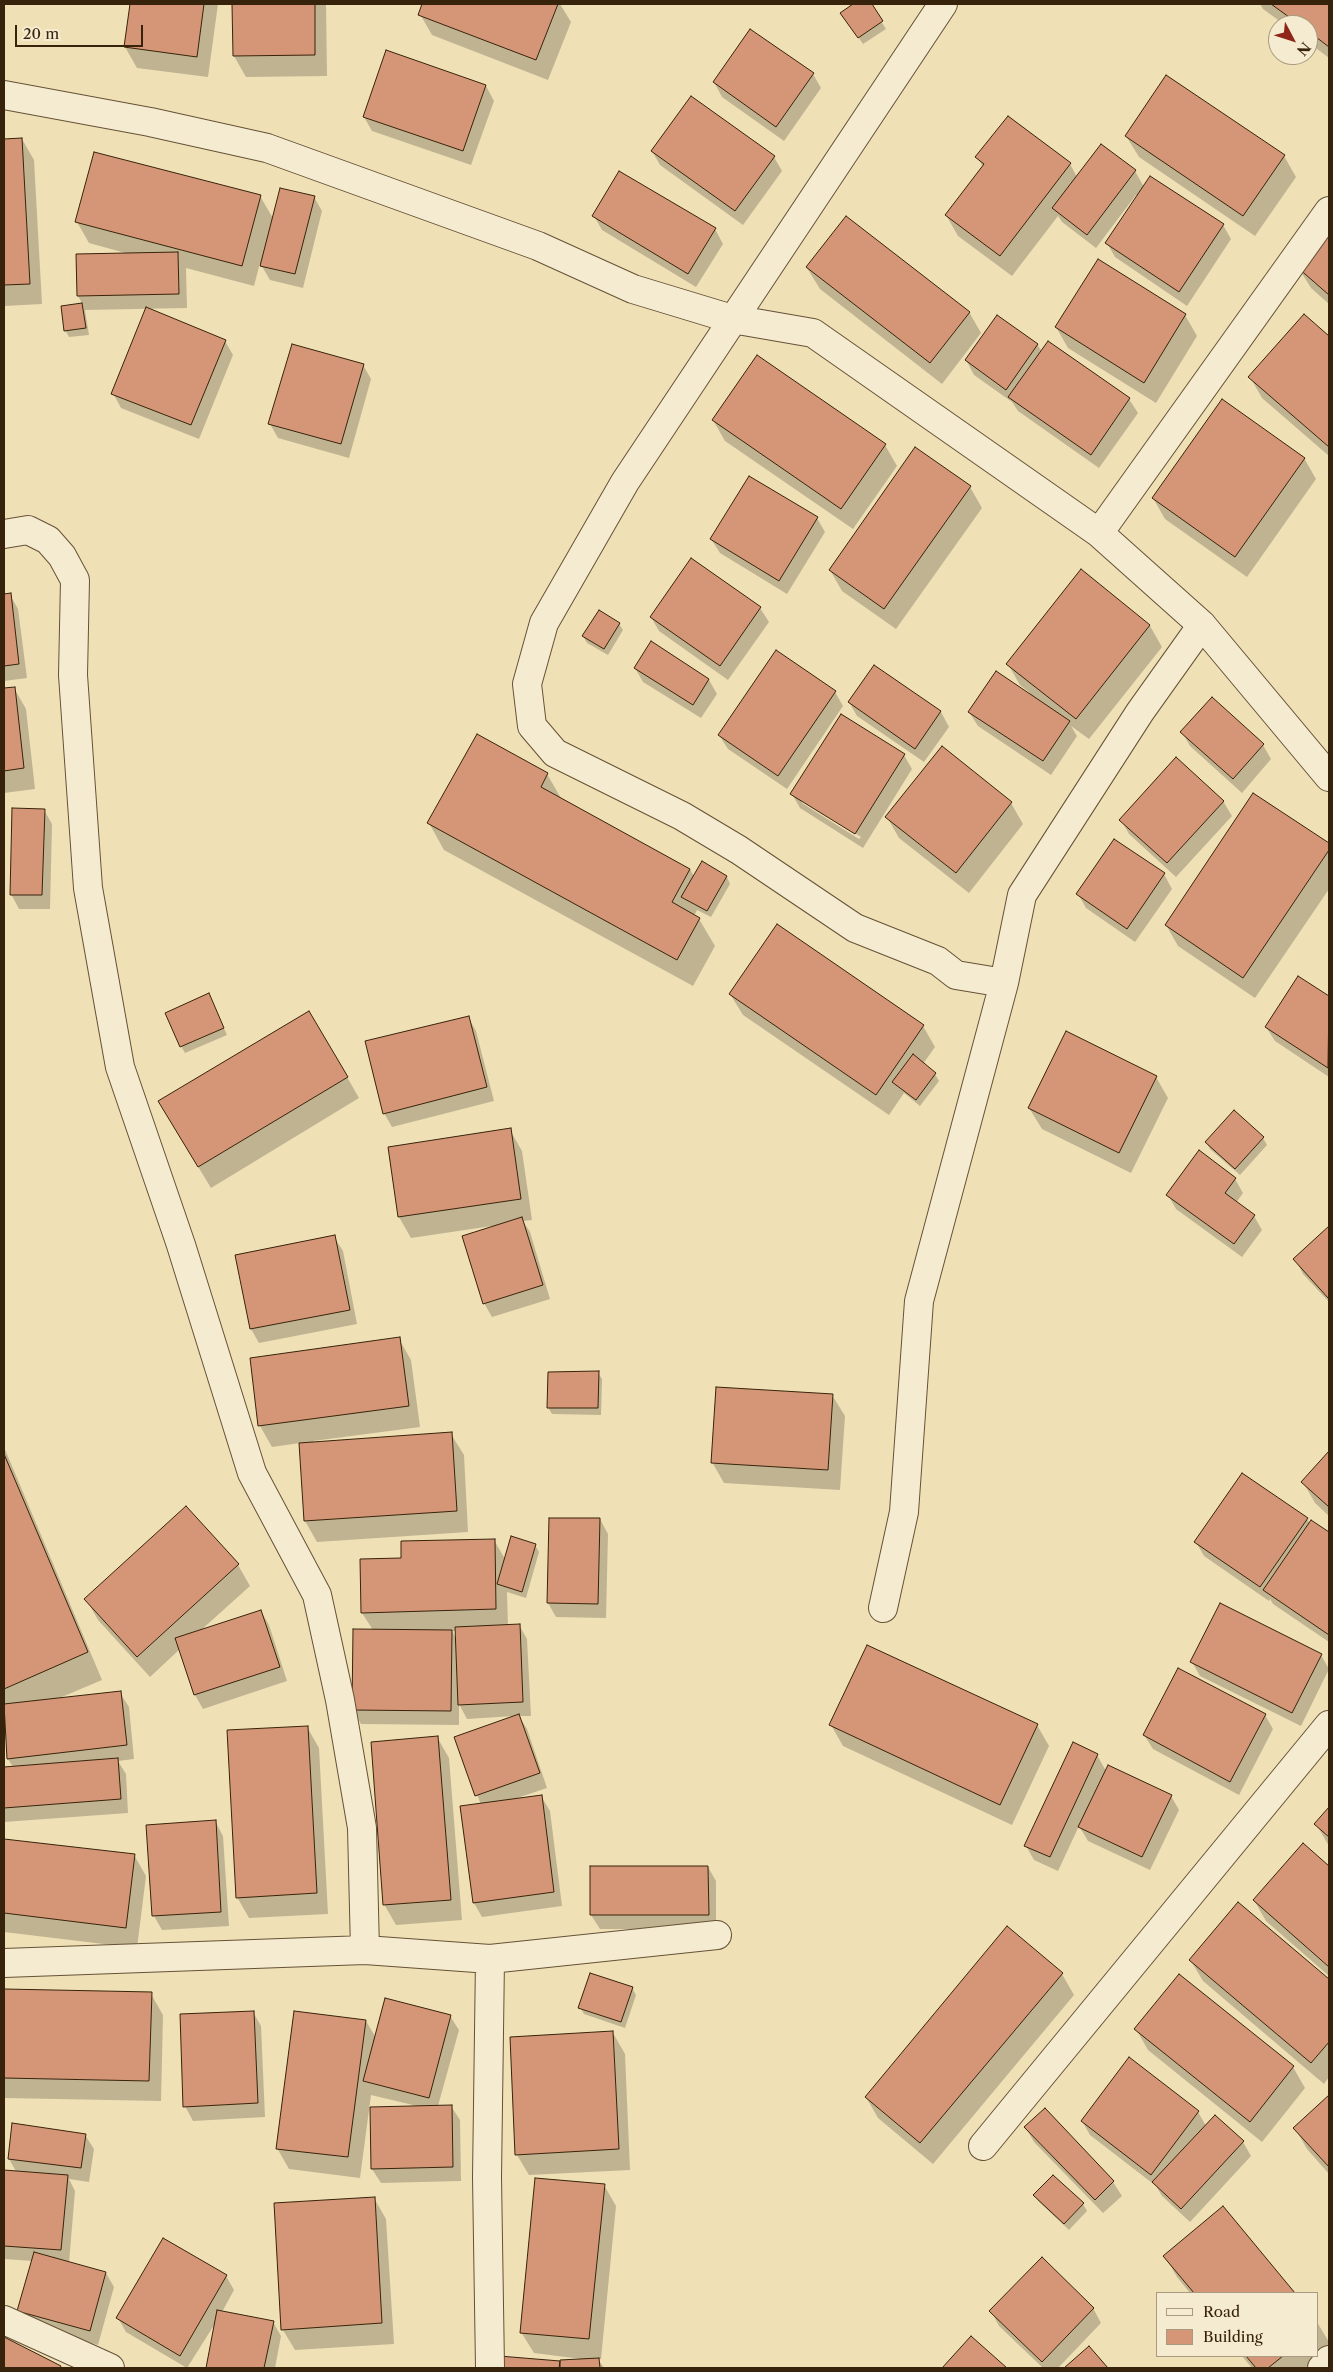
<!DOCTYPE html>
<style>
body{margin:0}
#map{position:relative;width:1333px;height:2372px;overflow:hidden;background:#f0e0b6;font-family:"Libre Caslon Text",serif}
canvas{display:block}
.frame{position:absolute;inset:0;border:5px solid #37230b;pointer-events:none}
.legend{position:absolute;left:1156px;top:2292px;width:162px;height:65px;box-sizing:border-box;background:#f5ebd0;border:1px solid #a99b81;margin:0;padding:6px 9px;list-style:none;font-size:15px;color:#37230b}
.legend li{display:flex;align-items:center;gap:10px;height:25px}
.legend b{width:25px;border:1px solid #a99b81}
.north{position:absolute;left:1268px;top:15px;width:50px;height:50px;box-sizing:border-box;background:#f5ebd0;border:1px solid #a99b81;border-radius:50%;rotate:130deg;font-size:14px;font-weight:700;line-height:20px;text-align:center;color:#37230b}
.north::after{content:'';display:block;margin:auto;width:18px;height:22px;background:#8f2418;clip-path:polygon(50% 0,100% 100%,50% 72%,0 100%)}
.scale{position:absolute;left:15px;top:25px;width:128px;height:22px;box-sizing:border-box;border:2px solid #37230b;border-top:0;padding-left:6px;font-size:15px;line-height:18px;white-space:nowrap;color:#37230b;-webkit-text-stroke:4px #f5ebd0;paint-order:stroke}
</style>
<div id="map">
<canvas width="1333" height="2372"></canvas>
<div class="frame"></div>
<ul class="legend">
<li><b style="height:6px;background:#f5ebd0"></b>Road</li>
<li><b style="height:14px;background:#d49676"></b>Building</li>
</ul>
<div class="north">N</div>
<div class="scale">20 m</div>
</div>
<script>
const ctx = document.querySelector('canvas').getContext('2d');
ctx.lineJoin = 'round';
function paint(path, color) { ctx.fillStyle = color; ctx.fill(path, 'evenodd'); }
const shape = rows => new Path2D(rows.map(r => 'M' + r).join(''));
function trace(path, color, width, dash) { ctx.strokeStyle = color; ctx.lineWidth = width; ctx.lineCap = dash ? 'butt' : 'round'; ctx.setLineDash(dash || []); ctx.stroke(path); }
paint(shape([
 [131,4,218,4,208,77,137,68,125,47],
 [233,4,326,4,327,76,246,77,234,56],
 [424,4,560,4,571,22,548,80,432,35,420,14],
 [855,4,870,4,886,29,863,44,842,13],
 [1260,4,1329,4,1329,58,1308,42,1308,25,1285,25,1263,9],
 [386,52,486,86,494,101,471,165,372,131,364,117],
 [813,74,821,88,784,141,722,97,714,82],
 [1126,136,1284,156,1296,177,1255,236,1139,157],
 [22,139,34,160,42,304,4,306,4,140],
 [652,151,774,157,782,171,743,225,660,165],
 [977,157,1070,164,1077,177,1135,171,1144,187,1223,225,1231,239,1187,306,1115,257,1107,243,1138,196,1136,195,1096,248,1062,222,1058,216,1012,276,958,236,946,215,983,167],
 [260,196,274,220,314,197,322,211,303,288,270,280,260,263,254,286,186,268,187,308,85,310,89,335,69,337,65,330,62,307,83,305,78,296,129,254,89,243,77,222],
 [594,216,715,229,723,244,696,287,602,230],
 [1329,232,1329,304,1311,288,1298,267],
 [807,268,969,312,981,333,942,384,820,289],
 [1185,315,1197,336,1156,403,1068,348,1056,327],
 [1304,316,1329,337,1329,456,1262,398,1250,377],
 [225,341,233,355,199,439,121,408,113,393],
 [1037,344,1042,352,1129,399,1138,413,1099,468,1018,411,1012,402,974,375,966,360],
 [363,365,371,379,349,458,278,438,270,424],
 [713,420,885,445,897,466,853,529,725,441],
 [1304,458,1316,479,1247,577,1165,519,1153,498],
 [970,487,982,508,896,629,842,591,830,570],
 [817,518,825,532,787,594,720,553,711,539],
 [1081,571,1150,626,1162,647,1089,739,1071,726,1077,736,1051,775,978,726,969,712,1028,695,1030,693,1020,685,1008,664],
 [10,595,18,609,27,678,4,681,4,596],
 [760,608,769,622,728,680,659,631,651,617],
 [619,624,623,630,608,655,587,643,583,636],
 [874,666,941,712,949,727,924,762,857,716,849,702],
 [635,668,709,680,717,694,701,718,643,682],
 [14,688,26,709,35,789,4,793,4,689],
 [835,692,843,706,787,789,728,749,719,735],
 [1212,698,1263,745,1271,759,1242,793,1190,746,1182,732],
 [904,755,912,769,863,848,800,808,792,794],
 [802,800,861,837,859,839,802,803],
 [547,774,562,800,690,869,694,877,727,877,730,884,711,917,697,910,694,916,699,919,715,946,693,986,444,850,429,823],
 [1253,794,1329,845,1329,889,1255,998,1178,946,1166,925],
 [1223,801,1232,816,1176,877,1129,834,1121,820],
 [1011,803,1023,824,969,893,899,838,887,817],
 [44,810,52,824,50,909,19,909,11,894],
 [1114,841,1164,874,1172,889,1135,942,1086,908,1078,894],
 [1299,978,1329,998,1329,1077,1275,1041,1266,1027],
 [730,994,923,1026,935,1047,923,1064,935,1074,939,1081,920,1106,904,1093,889,1115,743,1015],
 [212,1001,227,1035,185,1053,181,1046],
 [468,1017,476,1031,494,1101,392,1127,384,1113],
 [347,1077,359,1098,211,1188,171,1122],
 [1156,1077,1168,1098,1131,1173,1042,1129,1029,1108],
 [510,1130,522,1151,532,1220,523,1221,530,1232,550,1299,492,1317,484,1303,492,1226,411,1238,399,1217,389,1148],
 [1263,1138,1267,1145,1240,1175,1210,1149,1206,1142],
 [1235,1179,1243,1193,1236,1203,1254,1216,1262,1230,1242,1257,1176,1209,1168,1195],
 [1329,1228,1329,1302,1303,1274,1295,1259],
 [334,1237,343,1251,357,1324,259,1343,251,1329],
 [399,1339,411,1360,420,1427,313,1441,313,1443,451,1434,464,1455,468,1532,317,1542,305,1521,300,1443,272,1447,260,1426],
 [598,1373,602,1379,601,1415,552,1414,548,1407],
 [832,1395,845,1416,840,1490,724,1483,712,1462],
 [4,1447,102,1680,57,1699,120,1693,129,1707,134,1759,118,1761,126,1774,128,1813,4,1822,4,1768,13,1767,8,1759,4,1722],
 [1329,1452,1329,1516,1315,1503,1303,1482],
 [551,1519,600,1519,608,1534,606,1618,556,1617,548,1603],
 [1307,1519,1310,1524,1311,1521,1329,1534,1329,1642,1273,1604,1270,1599,1269,1601,1204,1556,1196,1542],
 [494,1540,505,1559,535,1545,539,1552,526,1598,507,1592,508,1626,519,1625,527,1639,531,1716,519,1716,527,1729,547,1788,517,1798,541,1796,550,1811,562,1906,482,1917,474,1903,481,1805,456,1738,514,1716,467,1719,459,1704,459,1725,361,1724,353,1710,373,1630,362,1613,402,1559],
 [452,1631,456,1631,456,1639],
 [238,1565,250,1586,200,1631,261,1611,269,1625,287,1681,203,1709,195,1695,180,1649,150,1677,98,1620,86,1599],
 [1321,1655,1329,1669,1301,1726,1200,1676,1192,1662],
 [1265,1715,1273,1729,1239,1795,1153,1749,1144,1735],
 [831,1725,1037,1725,1049,1746,1012,1825,843,1746],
 [307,1727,319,1748,328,1914,249,1918,237,1897],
 [437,1737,449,1758,462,1920,396,1925,384,1904],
 [1097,1755,1106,1771,1171,1796,1179,1810,1150,1870,1088,1841,1079,1826,1058,1871,1034,1860,1026,1846],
 [1329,1809,1329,1846,1316,1824],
 [215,1821,223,1836,229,1926,162,1930,154,1916],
 [4,1840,134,1855,146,1876,137,1948,4,1932],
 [1303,1844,1329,1867,1329,1976,1266,1921,1254,1900],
 [708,1867,716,1881,716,1929,600,1929,591,1915],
 [1238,1904,1329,1981,1329,2077,1324,2084,1203,1981,1191,1961],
 [1062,1974,1074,1995,933,2164,878,2118,866,2097],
 [632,1988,636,1995,625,2028,584,2014,580,2007],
 [4,1990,151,1994,163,2015,161,2101,4,2098],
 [253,2012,261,2026,265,2117,193,2121,185,2106],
 [450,2016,459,2030,438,2106,451,2106,460,2120,461,2181,381,2183,372,2169,417,2106,371,2095,360,2178,289,2169,277,2148,366,2021,376,2038],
 [1136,2029,1293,2067,1305,2088,1262,2142,1148,2050],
 [613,2033,625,2054,630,2170,529,2175,517,2155],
 [1129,2059,1198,2112,1206,2126,1243,2142,1251,2156,1190,2222,1162,2196,1156,2186,1090,2135,1082,2121],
 [1329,2097,1329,2174,1307,2149,1295,2128],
 [1045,2110,1113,2182,1122,2196,1103,2213,1034,2142,1026,2128],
 [85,2135,94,2149,89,2182,69,2179,75,2191,69,2263,106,2273,114,2287,98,2345,27,2325,19,2311,33,2261,4,2259,4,2172,17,2173,9,2159],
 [604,2185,616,2206,601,2359,598,2359,604,2368,500,2368,501,2358,560,2362,589,2360,534,2353,521,2332],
 [1035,2196,1083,2204,1087,2211,1069,2230,1039,2202],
 [374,2198,386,2219,394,2344,295,2350,283,2330],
 [1223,2208,1293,2293,1190,2293,1177,2277,1165,2256],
 [226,2276,234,2290,222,2312,273,2322,281,2336,275,2368,207,2368,216,2322,187,2368,126,2332,118,2318],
 [1093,2308,1101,2323,1058,2368,1043,2368,999,2326,991,2311],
 [1317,2322,1329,2342,1329,2348,1305,2368,1252,2368,1242,2356,1317,2356],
 [4,2338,61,2367,61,2368,4,2368],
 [971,2338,1005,2368,944,2368]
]), '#0003');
const building = shape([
 [130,4,204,4,197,57,124,47,130,4],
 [232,4,315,4,315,55,233,56,232,4],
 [422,4,558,4,536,60,418,15,422,4],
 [853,4,872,4,883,21,858,38,840,13,853,4],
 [1271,4,1329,4,1329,47,1308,31,1308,25,1300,25,1271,4],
 [750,29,814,73,776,127,713,82,750,29],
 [386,50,486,85,463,151,363,117,386,50],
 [1166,75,1285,155,1243,216,1125,136,1166,75],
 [691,96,775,156,735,211,651,151,691,96],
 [1008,116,1071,163,1000,256,945,215,984,164,975,157,1008,116],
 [22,138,30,284,4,285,4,139,22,138],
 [1101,144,1136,170,1087,235,1052,208,1101,144],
 [94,152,261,195,242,266,75,222,94,152],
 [619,171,716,228,688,274,592,216,619,171],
 [1150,176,1224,224,1179,292,1105,243,1150,176],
 [280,188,315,196,295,274,260,266,280,188],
 [846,216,970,312,930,363,806,267,846,216],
 [1329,230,1329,295,1297,267,1329,230],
 [178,252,179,294,77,296,76,254,178,252],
 [1098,259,1186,314,1144,383,1055,327,1098,259],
 [82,303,86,328,64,331,61,306,82,303],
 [146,307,226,340,191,425,111,394,146,307],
 [1304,314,1329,336,1329,447,1248,377,1304,314],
 [997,315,1038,344,1006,390,965,360,997,315],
 [1048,341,1130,398,1091,455,1008,397,1048,341],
 [292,344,364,364,341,444,268,424,292,344],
 [757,355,886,444,841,509,712,420,757,355],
 [1222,399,1305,458,1235,557,1152,498,1222,399],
 [915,447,971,486,884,609,829,570,915,447],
 [749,476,818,517,779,581,710,539,749,476],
 [691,558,761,607,720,666,650,617,691,558],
 [1081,569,1150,625,1076,719,1006,664,1081,569],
 [11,593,19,664,4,666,4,594,11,593],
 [599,610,620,623,604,649,582,636,599,610],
 [651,641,709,679,693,705,634,668,651,641],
 [776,650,836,691,778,776,718,735,776,650],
 [874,665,941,711,915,749,848,702,874,665],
 [996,671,1070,721,1043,761,968,712,996,671],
 [15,687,24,768,4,771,4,688,15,687],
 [1212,697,1264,744,1233,779,1180,732,1212,697],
 [841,714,905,754,855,834,790,794,841,714],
 [477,734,548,773,541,787,690,869,672,902,700,918,677,960,427,823,477,734],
 [942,746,1012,802,956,873,885,817,942,746],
 [1176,757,1224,801,1167,863,1119,820,1176,757],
 [1253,793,1329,843,1329,850,1243,978,1165,925,1253,793],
 [12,808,45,809,42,895,10,895,12,808],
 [1114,839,1165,873,1127,929,1076,894,1114,839],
 [702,861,727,876,707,911,681,897,702,861],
 [777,924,924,1025,876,1095,729,994,777,924],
 [1298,976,1329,996,1328,1068,1265,1027,1298,976],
 [209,993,224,1028,180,1047,165,1013,209,993],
 [309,1011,348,1077,198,1167,158,1101,309,1011],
 [469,1016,487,1087,383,1114,365,1041,469,1016],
 [1066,1031,1157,1076,1119,1153,1028,1108,1066,1031],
 [913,1054,936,1073,916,1100,892,1082,913,1054],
 [1234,1110,1264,1137,1235,1169,1205,1142,1234,1110],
 [511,1128,521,1199,398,1217,388,1147,511,1128],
 [1199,1150,1236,1178,1225,1193,1255,1215,1234,1244,1166,1195,1199,1150],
 [522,1217,543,1285,483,1304,462,1236,522,1217],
 [1329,1226,1329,1299,1293,1259,1329,1226],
 [335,1235,350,1310,250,1329,235,1255,335,1235],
 [400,1337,409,1406,258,1426,250,1358,400,1337],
 [599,1371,598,1408,547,1408,548,1372,599,1371],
 [716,1387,833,1394,828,1470,711,1463,716,1387],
 [452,1432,457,1511,304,1521,299,1443,452,1432],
 [1329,1451,1329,1507,1301,1482,1329,1451],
 [4,1454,88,1652,4,1689,4,1454],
 [1242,1473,1308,1518,1260,1587,1194,1542,1242,1473],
 [186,1506,239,1564,137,1657,84,1599,186,1506],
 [549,1518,600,1518,598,1604,547,1603,549,1518],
 [1311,1520,1329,1532,1329,1635,1263,1590,1311,1520],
 [511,1536,536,1544,522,1592,497,1584,511,1536],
 [495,1539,496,1609,361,1613,360,1559,401,1558,401,1541,495,1539],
 [1220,1603,1322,1654,1292,1713,1190,1662,1220,1603],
 [261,1610,280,1667,194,1695,175,1638,261,1610],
 [520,1624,523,1702,458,1705,455,1627,520,1624],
 [353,1629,452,1630,451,1711,352,1710,353,1629],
 [867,1645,1038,1724,1000,1805,829,1725,867,1645],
 [1178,1668,1266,1714,1230,1782,1143,1735,1178,1668],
 [121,1691,127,1745,7,1759,4,1704,121,1691],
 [519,1714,540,1773,475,1796,454,1737,519,1714],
 [308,1726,317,1893,236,1898,227,1730,308,1726],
 [438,1736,451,1900,383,1905,371,1742,438,1736],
 [1073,1742,1098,1754,1050,1857,1024,1846,1073,1742],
 [118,1758,121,1799,4,1808,4,1767,118,1758],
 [1108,1765,1172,1795,1142,1857,1078,1827,1108,1765],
 [542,1795,554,1892,473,1903,460,1806,542,1795],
 [1329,1807,1329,1837,1314,1824,1329,1807],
 [216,1820,221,1912,152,1916,146,1825,216,1820],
 [4,1839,135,1854,126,1928,4,1913,4,1839],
 [1303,1843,1329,1866,1329,1967,1253,1900,1303,1843],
 [590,1866,708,1866,709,1915,590,1915,590,1866],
 [1238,1902,1329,1979,1329,2042,1311,2063,1189,1960,1238,1902],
 [1007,1926,1063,1973,920,2143,865,2097,1007,1926],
 [590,1973,633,1987,621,2022,578,2008,590,1973],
 [1179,1974,1294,2066,1250,2122,1134,2029,1179,1974],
 [4,1989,152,1992,149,2081,4,2078,4,1989],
 [385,1998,451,2015,429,2098,363,2081,385,1998],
 [254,2011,258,2103,183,2107,180,2014,254,2011],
 [294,2011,366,2020,348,2157,276,2149,294,2011],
 [613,2031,619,2149,515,2155,510,2037,613,2031],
 [1129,2057,1199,2111,1151,2175,1081,2121,1129,2057],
 [1329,2095,1329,2167,1293,2128,1329,2095],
 [452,2105,453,2167,371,2169,370,2107,452,2105],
 [1045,2108,1114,2181,1095,2200,1024,2127,1045,2108],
 [1215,2115,1244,2141,1181,2209,1152,2182,1215,2115],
 [12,2123,86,2134,81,2168,8,2159,12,2123],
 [4,2170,68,2175,61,2250,4,2246,4,2170],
 [1053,2175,1084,2203,1064,2224,1033,2195,1053,2175],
 [535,2178,605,2184,589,2339,520,2333,535,2178],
 [375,2197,382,2323,281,2330,274,2203,375,2197],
 [1223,2206,1295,2293,1194,2293,1163,2256,1223,2206],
 [163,2238,227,2275,180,2356,116,2318,163,2238],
 [34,2252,106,2272,90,2331,17,2311,34,2252],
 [1042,2257,1094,2308,1042,2362,989,2311,1042,2257],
 [217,2310,274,2321,264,2368,206,2368,217,2310],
 [971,2336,1007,2368,942,2368,971,2336],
 [4,2337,61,2366,60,2368,4,2368,4,2337],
 [1089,2346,1108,2368,1064,2368,1089,2346],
 [499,2356,560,2361,559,2368,499,2368,499,2356],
 [1246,2356,1283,2356,1268,2368,1256,2368,1246,2356],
 [599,2358,600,2368,560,2368,560,2360,599,2358]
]);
paint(building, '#d49676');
trace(building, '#37230b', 1);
const minor = shape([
 [943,4,625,482,544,623,527,684,532,726,555,753,682,816,739,850,855,928,938,961,956,975,1004,983,1022,895,1140,712,1202,625],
 [4,95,150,122,267,148,538,246,633,289,732,319,813,333,1099,533,1202,625,1329,777],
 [1099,533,1329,211],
 [4,534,28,530,48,540,62,556,75,580,73,675,88,888,120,1067,181,1245,252,1473,317,1595,340,1700,362,1828,365,1950],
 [883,1608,904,1512,919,1301,1004,983],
 [490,1959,487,2177,490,2368],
 [4,1963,365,1950,490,1959,717,1935],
 [983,2146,1329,1725],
 [4,2320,110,2368],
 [1322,2368,1329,2360]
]);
trace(minor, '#655236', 30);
trace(minor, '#f5ebd0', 28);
</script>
